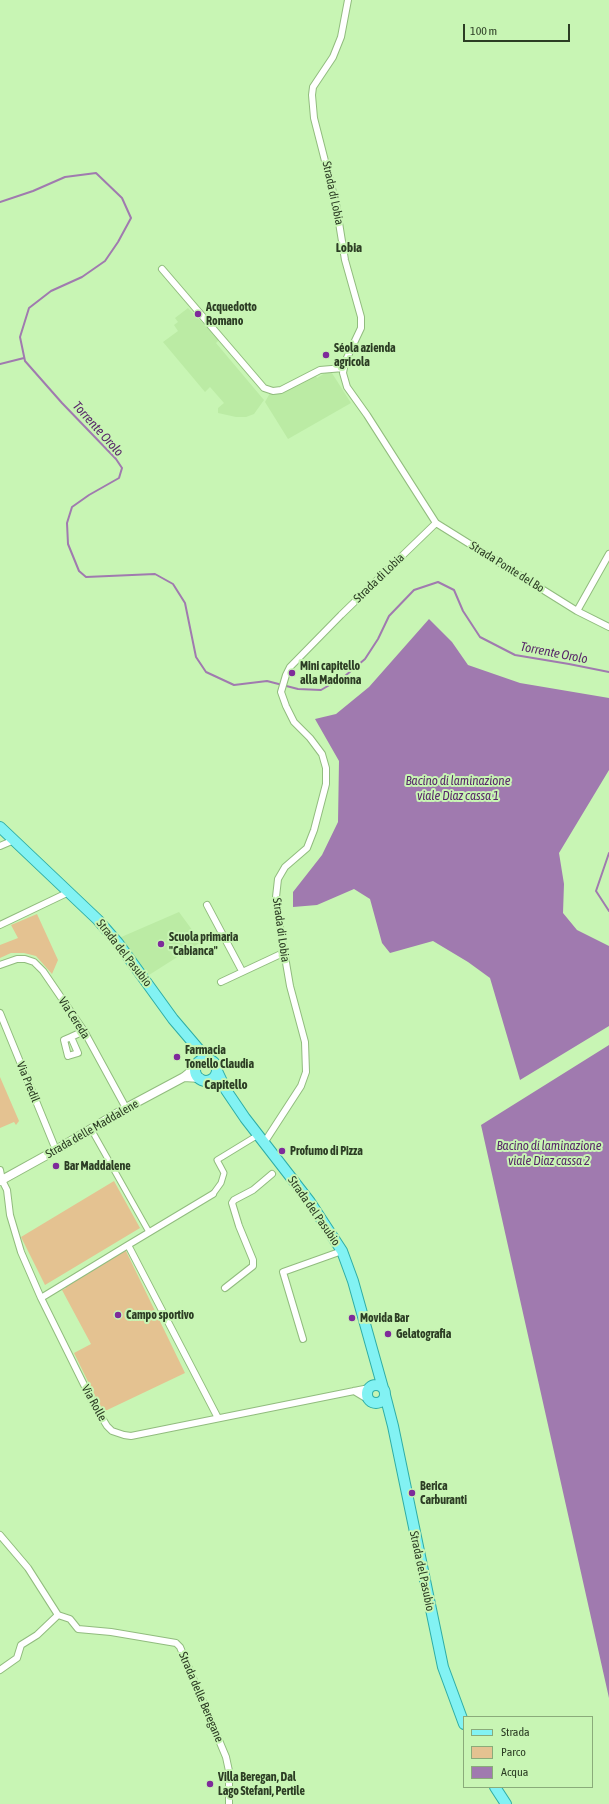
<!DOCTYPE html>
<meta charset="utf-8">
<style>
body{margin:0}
#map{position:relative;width:609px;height:1804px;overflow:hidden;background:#c8f5b4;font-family:"Asap Condensed",sans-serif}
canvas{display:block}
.legend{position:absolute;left:463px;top:1716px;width:130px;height:72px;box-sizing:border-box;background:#c8f5b4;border:1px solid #8aab7a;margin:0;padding:5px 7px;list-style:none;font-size:12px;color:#2c3d24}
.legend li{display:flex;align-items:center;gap:8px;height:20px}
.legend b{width:20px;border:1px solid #8aab7a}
.scale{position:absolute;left:463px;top:24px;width:107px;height:18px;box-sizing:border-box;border:2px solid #2c3d24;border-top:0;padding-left:5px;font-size:12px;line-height:14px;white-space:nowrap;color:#2c3d24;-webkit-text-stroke:3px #c8f5b4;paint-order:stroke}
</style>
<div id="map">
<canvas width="609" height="1804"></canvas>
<ul class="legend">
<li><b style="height:5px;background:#82f2f3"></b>Strada</li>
<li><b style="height:11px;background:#e4c291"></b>Parco</li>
<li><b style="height:11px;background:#a07aaf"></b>Acqua</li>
</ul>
<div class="scale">100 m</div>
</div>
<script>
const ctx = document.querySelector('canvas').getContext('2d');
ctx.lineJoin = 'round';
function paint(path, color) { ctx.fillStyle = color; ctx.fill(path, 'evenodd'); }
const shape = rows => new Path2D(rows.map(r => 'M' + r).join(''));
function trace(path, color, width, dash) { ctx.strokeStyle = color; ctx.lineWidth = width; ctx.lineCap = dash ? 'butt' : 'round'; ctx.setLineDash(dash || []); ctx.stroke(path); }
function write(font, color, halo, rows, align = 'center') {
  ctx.font = font + ' "Asap Condensed",sans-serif'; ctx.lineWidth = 4; ctx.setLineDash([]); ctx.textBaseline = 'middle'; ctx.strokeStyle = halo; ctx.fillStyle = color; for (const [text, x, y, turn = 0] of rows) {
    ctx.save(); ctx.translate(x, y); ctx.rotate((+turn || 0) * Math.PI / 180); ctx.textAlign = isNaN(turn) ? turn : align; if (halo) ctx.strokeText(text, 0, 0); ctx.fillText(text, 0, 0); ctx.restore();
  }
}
paint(shape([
 [188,308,219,340,216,343,264,400,254,414,246,417,236,417,218,413,218,408,224,403,210,387,205,392,163,342,178,331,174,325,178,322,175,318],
 [330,370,351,403,288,439,265,402,270,393,315,374,317,378],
 [179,912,201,942,149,975,119,938]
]), '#bbeba4');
paint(shape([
 [37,914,58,960,52,974,36,956,24,953,11,953,0,958,0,945,18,938,11,925],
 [0,1077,19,1121,16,1125,14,1122,0,1128],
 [114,1181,140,1228,45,1285,21,1237],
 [125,1249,185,1373,103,1412,74,1353,91,1344,62,1290,66,1288,64,1284]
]), '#e4c291');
paint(shape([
 [429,619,452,642,468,665,520,683,609,698,609,770,559,853,564,884,563,913,577,930,609,946,609,1026,520,1080,490,978,468,962,433,941,390,953,382,943,370,899,354,889,317,905,293,907,293,892,322,855,338,822,339,761,315,719,336,714,369,687],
 [609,1045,609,1698,481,1125]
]), '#a07aaf');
trace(shape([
 [0,202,33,191,65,177,96,173,122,198,131,218,118,242,105,261,82,277,51,291,29,308,20,337,25,361,62,403,116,459,122,468,119,478,89,495,72,507,67,523,68,544,79,571,86,577,155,574,173,584,185,603,196,657,206,672,234,685,267,681,298,689,321,690,345,676,365,659,378,639,389,616,414,590,438,582,454,590,463,611,480,637,515,655,569,664,609,672],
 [0,364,24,358],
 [609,853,596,891,609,911]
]), '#a07aaf', 2);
const pedestrian = shape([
 [91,1129,149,1232],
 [213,1194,221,1183,224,1173,217,1160,258,1135]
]);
const minor = shape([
 [162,269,264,388,273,391,281,390,320,370,343,368],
 [436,523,577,611,609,627],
 [577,611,609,554],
 [0,846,14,840],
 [207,905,242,971],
 [0,925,69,892],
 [0,965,17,959,25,959,34,962,43,971,84,1031,126,1108],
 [221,982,283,953],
 [0,1013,56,1150],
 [71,1037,64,1040,68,1056,78,1053,71,1037,84,1031],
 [264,1143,301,1086,306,1072,305,1042,290,986,277,910,276,897,278,879,285,867,307,848,314,830,326,784,326,768,322,754,310,738,294,722,286,706,281,692,286,675,290,667,341,615,436,523,367,415,347,387,343,373,345,362,361,328,361,317,345,260,336,204,314,118,312,95,313,87,333,57,341,37,348,0],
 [0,1170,2,1180,7,1190,10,1215,21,1252,41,1298,94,1405,107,1426,112,1431,124,1435,131,1436,369,1388],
 [128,1245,213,1194],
 [225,1288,253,1266,253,1260,239,1226,232,1203,234,1200,253,1190,272,1174],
 [41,1298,128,1245,218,1418],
 [303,1339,283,1272,342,1251],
 [354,1391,369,1400],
 [0,1535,28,1568,58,1615,70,1619,78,1629,111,1632,176,1643,180,1647,226,1757,229,1771,229,1804],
 [0,1670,17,1658,21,1645,37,1635,58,1615]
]);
const tertiary = shape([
 [184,1077,200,1078],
 [0,1181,56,1150,126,1108,184,1077,196,1067]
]);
const primary = shape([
 [0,827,98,920,118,943,173,1019,207,1059],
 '195 1070a11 11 0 1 1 22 0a11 11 0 1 1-22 0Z',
 [217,1071,226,1090,245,1118,310,1202,342,1251,353,1281,383,1388],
 '367 1394a9 9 0 1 1 18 0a9 9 0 1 1-18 0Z',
 [385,1395,393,1426,443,1667,464,1724],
 [495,1787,506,1804]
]);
trace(pedestrian, '#91bc7e', 7);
trace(minor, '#91bc7e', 8);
trace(tertiary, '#91bc7e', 10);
trace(primary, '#2eada5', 12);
trace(pedestrian, '#fff', 5);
trace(minor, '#fff', 6);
trace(tertiary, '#fff', 8);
trace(primary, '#82f2f3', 10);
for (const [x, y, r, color] of [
 [198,314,4,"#7e2b9a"],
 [326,355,4,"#7e2b9a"],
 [292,673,4,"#7e2b9a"],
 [161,944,4,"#7e2b9a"],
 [177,1057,4,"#7e2b9a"],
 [282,1151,4,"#7e2b9a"],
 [56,1166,4,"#7e2b9a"],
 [118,1315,4,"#7e2b9a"],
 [352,1318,4,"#7e2b9a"],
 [388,1334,4,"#7e2b9a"],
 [412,1493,4,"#7e2b9a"],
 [210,1784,4,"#7e2b9a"]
]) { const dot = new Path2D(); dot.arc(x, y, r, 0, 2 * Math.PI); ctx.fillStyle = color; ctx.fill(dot); trace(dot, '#c8f5b4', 1.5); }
write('12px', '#2c3d24', '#c8f5b4', [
 ["Strada di Lobia",333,193,78],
 ["Strada Ponte del Bo",507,567,32],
 ["Strada di Lobia",379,578,-44],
 ["Strada di Lobia",281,930,82],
 ["Strada del Pasubio",124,953,52],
 ["Via Cereda",74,1018,57],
 ["Via Predil",28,1082,68],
 ["Strada delle Maddalene",92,1129,-30],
 ["Strada del Pasubio",314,1211,55],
 ["Via Rolle",94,1403,61],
 ["Strada del Pasubio",422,1571,78],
 ["Strada delle Beregane",201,1697,67]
]);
write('bold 12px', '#2c3d24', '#c8f5b4', [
 ["Acquedotto",206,307],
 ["Romano",206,321],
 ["Séola azienda",334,348],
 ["agricola",334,362],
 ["Mini capitello",300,666],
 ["alla Madonna",300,680],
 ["Scuola primaria",169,937],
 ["\"Cabianca\"",169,951],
 ["Farmacia",185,1050],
 ["Tonello Claudia",185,1064],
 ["Profumo di Pizza",290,1151],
 ["Bar Maddalene",64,1166],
 ["Campo sportivo",126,1315],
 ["Movida Bar",360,1318],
 ["Gelatografia",396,1334],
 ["Berica",420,1486],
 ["Carburanti",420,1500],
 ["Villa Beregan, Dal",218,1777],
 ["Lago Stefani, Pertile",218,1791]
], 'left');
write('bold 13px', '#2c3d24', '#c8f5b4', [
 ["Lobia",349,248],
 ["Capitello",226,1085]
]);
write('italic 13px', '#582869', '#c8f5b4', [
 ["Torrente Orolo",98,429,48],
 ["Torrente Orolo",554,653,11],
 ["Bacino di laminazione",458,781],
 ["viale Diaz cassa 1",458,796],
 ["Bacino di laminazione",549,1146],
 ["viale Diaz cassa 2",549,1161]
]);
</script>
